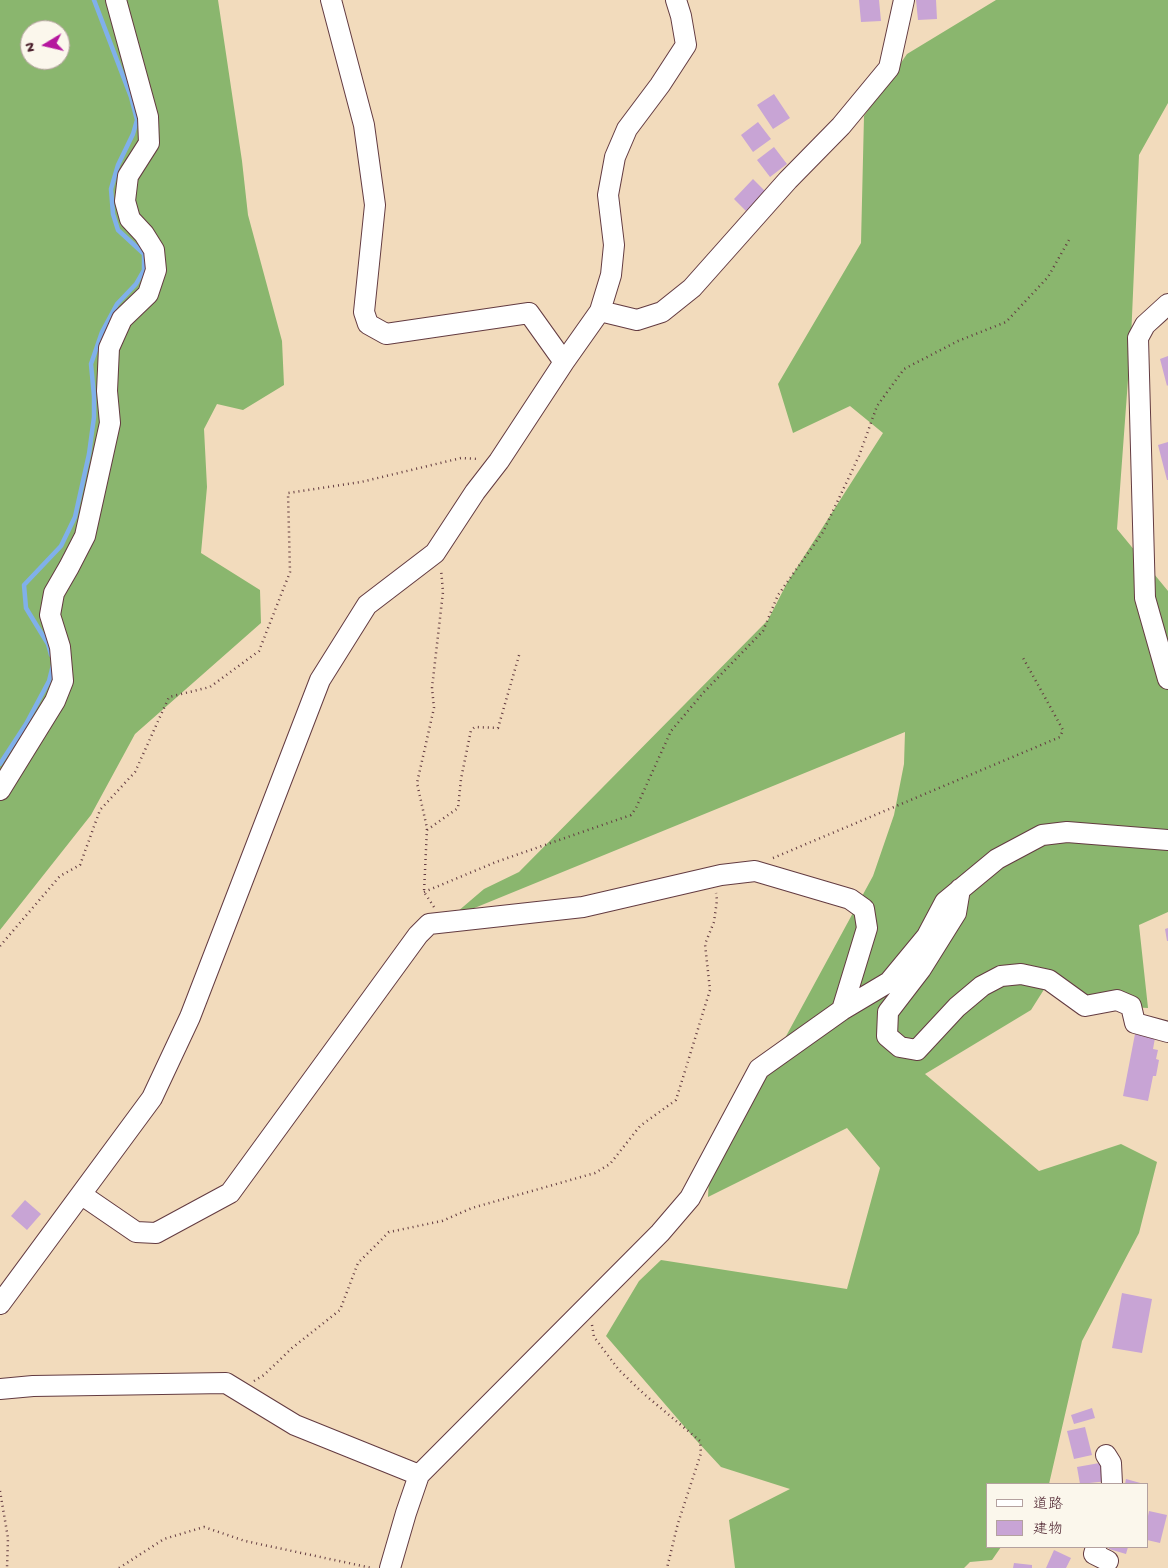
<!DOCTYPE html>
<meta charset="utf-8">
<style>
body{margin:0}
#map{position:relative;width:1168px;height:1568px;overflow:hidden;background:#f2dbbc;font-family:"Gochi Hand","Klee One",sans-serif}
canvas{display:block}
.legend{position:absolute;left:986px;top:1483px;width:162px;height:65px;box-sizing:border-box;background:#fbf7ec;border:1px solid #b4a19f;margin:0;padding:6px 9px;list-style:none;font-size:15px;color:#4a1f2b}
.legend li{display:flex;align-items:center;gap:10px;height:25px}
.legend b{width:25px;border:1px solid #b4a19f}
.north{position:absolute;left:20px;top:20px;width:50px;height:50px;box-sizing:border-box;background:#fbf7ec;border:1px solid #b4a19f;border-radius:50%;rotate:261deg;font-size:14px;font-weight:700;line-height:20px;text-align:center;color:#4a1f2b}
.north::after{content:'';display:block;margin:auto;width:18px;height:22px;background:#b5179e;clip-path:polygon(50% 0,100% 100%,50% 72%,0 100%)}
</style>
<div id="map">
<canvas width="1168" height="1568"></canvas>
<ul class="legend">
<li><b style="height:6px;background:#fff"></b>道路</li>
<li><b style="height:14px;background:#c8a4d5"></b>建物</li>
</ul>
<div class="north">N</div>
</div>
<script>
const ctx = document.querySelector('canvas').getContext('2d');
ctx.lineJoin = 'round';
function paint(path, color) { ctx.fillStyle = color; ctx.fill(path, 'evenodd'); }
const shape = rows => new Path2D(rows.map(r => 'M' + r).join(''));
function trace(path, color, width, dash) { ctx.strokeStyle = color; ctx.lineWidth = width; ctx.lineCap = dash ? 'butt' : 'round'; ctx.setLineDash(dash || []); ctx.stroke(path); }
paint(shape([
 [0,0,218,0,242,161,248,215,282,341,284,385,243,410,217,404,204,429,207,487,201,553,260,590,261,623,135,734,91,815,0,930],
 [30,30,60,30,60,60,30,60],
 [996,0,1168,0,1168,103,1139,155,1131,339,1117,529,1168,591,1168,912,1139,925,1148,1008,1095,1005,1050,980,1031,1010,925,1074,1039,1171,1121,1144,1157,1162,1139,1233,1082,1341,1049,1484,987,1484,987,1547,1001,1547,992,1560,970,1562,964,1568,735,1568,729,1520,790,1489,721,1467,696,1440,606,1336,639,1281,661,1260,847,1289,880,1168,847,1128,708,1197,709,1178,873,876,894,815,904,764,905,732,450,918,484,889,519,872,768,620,787,583,883,433,850,406,793,433,778,384,861,243,864,116,907,54]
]), '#8ab66e');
trace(shape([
 [51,655,48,644,26,608,24,585,61,546,75,517,89,454,94,417,94,396,91,364,102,332,117,304,136,284,144,270,144,254,118,230,113,214,111,189,118,165,133,134,137,120,131,97,94,0],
 [0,764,26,724,49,681,53,665]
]), '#80b0eb', 4.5);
paint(shape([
 [859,0,879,0,881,21,861,22],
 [916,0,936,0,937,19,918,20],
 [774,94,790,118,773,129,757,105],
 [758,122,771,139,753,152,741,135],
 [774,147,787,164,770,177,757,160],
 [753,179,765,191,746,211,734,199],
 [1168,356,1168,385,1167,386,1160,359],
 [1168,442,1168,480,1167,480,1158,445],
 [1168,928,1168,941,1167,941,1165,929],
 [1135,1034,1155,1038,1153,1049,1158,1050,1156,1059,1159,1060,1156,1076,1153,1076,1148,1101,1123,1096],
 [25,1200,41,1214,27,1230,11,1216],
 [1122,1293,1152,1299,1142,1353,1112,1348],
 [1092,1408,1095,1418,1074,1424,1071,1415],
 [1085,1427,1092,1455,1074,1459,1067,1431],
 [1105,1462,1108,1481,1080,1484,1077,1467],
 [1126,1479,1144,1484,1125,1484],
 [1149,1511,1167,1515,1160,1543,1147,1540,1147,1521],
 [1109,1547,1128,1547,1126,1554,1109,1549],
 [1054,1550,1071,1558,1066,1568,1046,1568],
 [1014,1563,1032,1565,1032,1568,1013,1568]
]), '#c8a4d5');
const minor = shape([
 [331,0,364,125,375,205,364,312,368,324,386,334,529,313,564,362],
 [1168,304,1145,325,1138,338,1145,598,1168,679],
 [600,311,637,320,662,312,692,288,788,180,841,126,889,68,904,0],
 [0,790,55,701,63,681,60,647,50,615,54,593,69,567,85,536,110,423,107,391,109,348,122,319,148,294,156,270,154,250,144,234,130,219,125,201,128,176,149,143,148,117,116,0],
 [960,889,956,913,921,969,888,1012,887,1036,900,1047,917,1050,957,1007,982,986,1001,976,1021,974,1049,980,1085,1006,1117,1000,1131,1006,1135,1023,1168,1032],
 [82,1195,136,1232,156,1233,230,1193,418,935,429,924,583,907,721,875,755,871,850,899,864,909,867,928,842,1010],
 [0,1304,152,1098,190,1017,320,680,367,605,435,553,475,492,499,461,564,362,600,311,611,275,614,245,608,195,615,157,627,129,660,85,686,45,681,16,676,0],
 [0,1389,33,1386,226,1383,295,1425,419,1475],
 [1106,1455,1111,1463,1112,1484],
 [1096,1547,1094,1554,1108,1561],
 [390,1568,406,1513,419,1475,660,1233,690,1198,759,1069,842,1010,889,982,927,936,945,902,997,859,1042,835,1067,832,1168,840]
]);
trace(minor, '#633b41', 22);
trace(shape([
 [427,830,458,808,461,779,471,730,475,727,498,728,520,652],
 [773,858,1060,737,1063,730,1022,656],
 [424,892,496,862,631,815,636,808,671,731,704,692,763,631,778,595,823,532,859,456,877,406,904,369,958,341,1006,322,1048,277,1069,240],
 [434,907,424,892,427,828,417,783,434,708,432,688,443,592,441,569],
 [0,946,60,876,80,865,100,810,135,772,169,697,210,687,259,651,290,572,288,493,361,482,461,458,478,459],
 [592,1325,594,1337,619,1370,644,1394,700,1441,701,1453,678,1523,667,1568],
 [254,1381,264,1375,292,1348,340,1310,358,1263,389,1232,442,1221,472,1208,595,1173,610,1164,640,1126,676,1100,710,990,705,944,714,922,717,900,716,893],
 [0,1491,8,1538,7,1568],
 [119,1568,164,1539,204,1527,245,1541,372,1568]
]), '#633b41', 2.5, [1, 4]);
trace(minor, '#fff', 20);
</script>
